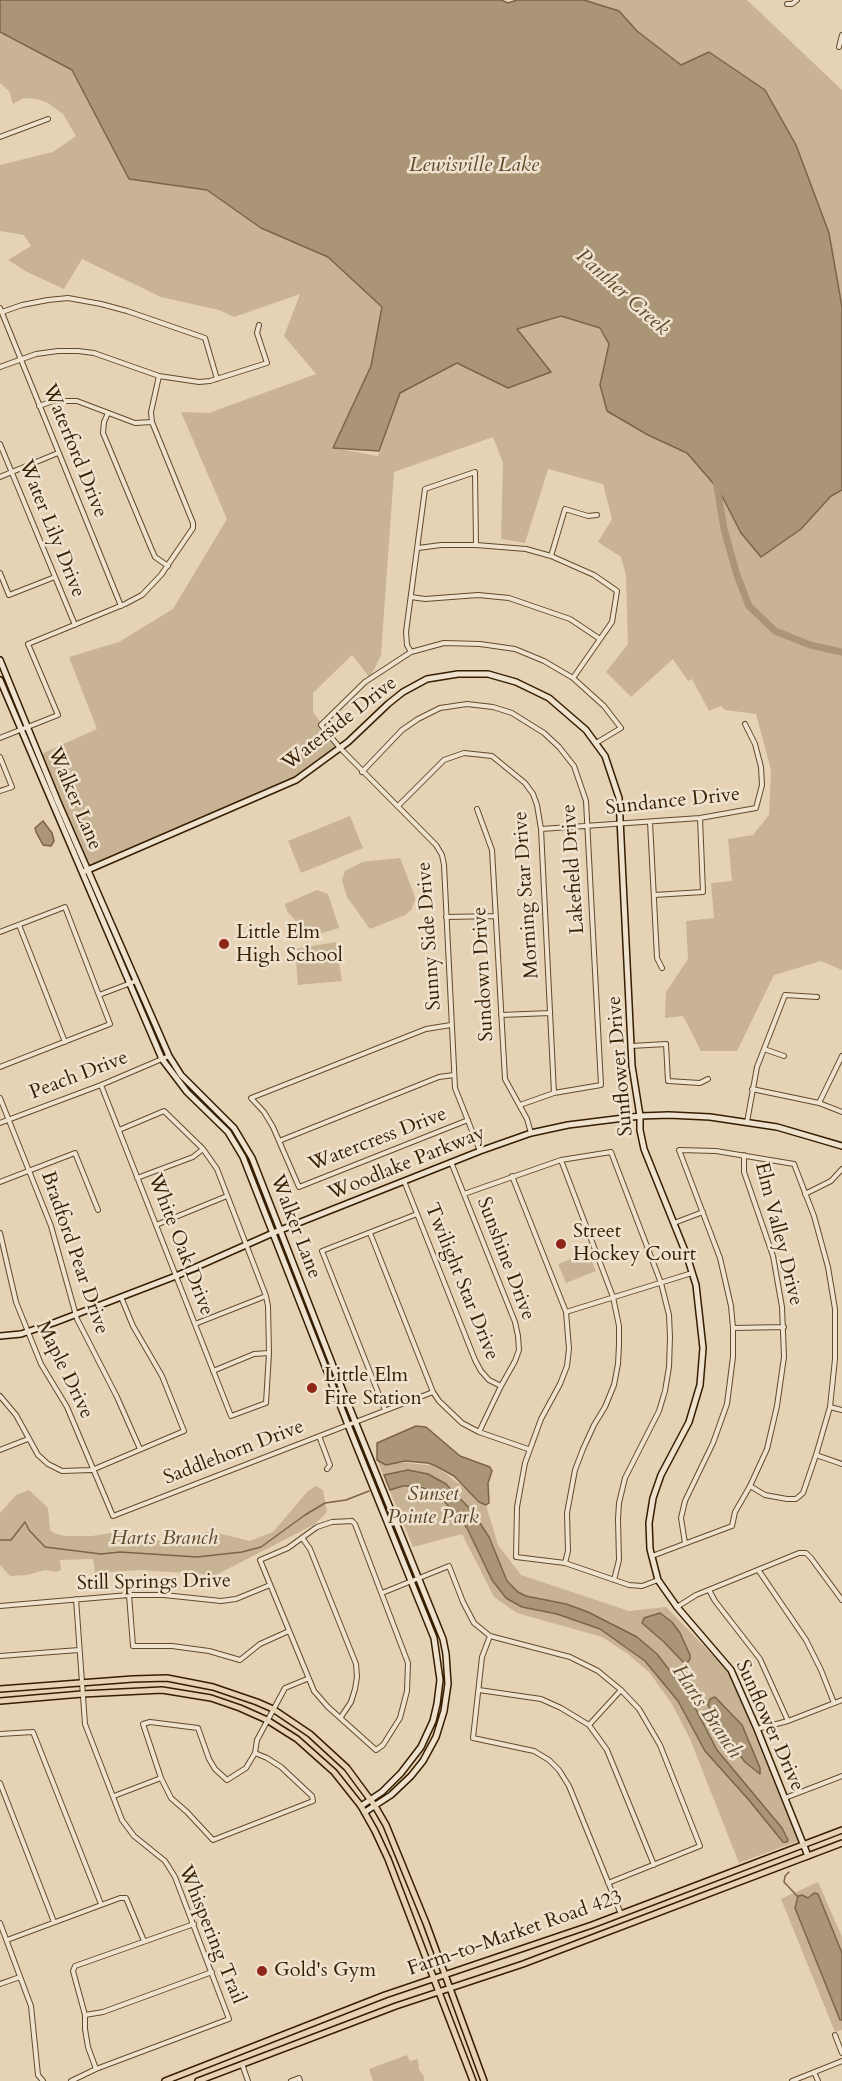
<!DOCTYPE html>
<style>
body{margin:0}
canvas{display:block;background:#e6d2b4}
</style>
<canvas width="842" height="2081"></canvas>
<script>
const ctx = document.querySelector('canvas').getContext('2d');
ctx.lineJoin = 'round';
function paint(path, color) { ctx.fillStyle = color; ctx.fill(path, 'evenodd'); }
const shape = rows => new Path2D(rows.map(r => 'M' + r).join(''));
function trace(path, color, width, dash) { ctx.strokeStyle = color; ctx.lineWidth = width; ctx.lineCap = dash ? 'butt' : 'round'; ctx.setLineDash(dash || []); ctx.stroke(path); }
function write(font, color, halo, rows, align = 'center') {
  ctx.font = font + ' Cardo,serif'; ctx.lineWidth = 5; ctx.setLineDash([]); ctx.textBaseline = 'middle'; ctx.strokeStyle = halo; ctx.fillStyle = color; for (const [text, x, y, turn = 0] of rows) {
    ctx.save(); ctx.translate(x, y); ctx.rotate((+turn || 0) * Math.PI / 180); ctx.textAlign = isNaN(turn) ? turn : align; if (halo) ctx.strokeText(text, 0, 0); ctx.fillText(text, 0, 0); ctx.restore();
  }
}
paint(shape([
 [584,0,747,0,842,90,842,307,829,233,681,65,637,31,619,11],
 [0,32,72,69,129,179,207,190,261,228,328,257,382,307,371,366,334,448,378,456,400,393,457,363,508,388,551,371,517,329,561,316,600,328,609,344,600,385,648,435,687,453,719,490,741,533,801,529,831,496,842,490,842,970,821,961,774,975,737,1051,701,1051,683,1016,665,1018,666,992,688,959,686,921,714,918,711,883,732,881,728,839,753,835,769,815,771,770,756,714,725,710,721,706,709,711,692,679,688,681,673,659,631,697,606,672,628,644,626,575,621,557,598,542,612,519,603,484,548,469,525,543,501,539,503,463,493,437,394,472,381,655,370,678,352,655,313,693,313,712,340,748,290,783,88,870,39,755,97,729,69,657,119,642,173,609,227,519,181,412,209,413,316,374,284,336,300,294,234,317,219,310,161,297,82,259,64,289,27,272,8,260,31,246,24,235,0,231,0,165,53,152,76,136,63,114,48,103,37,99,24,98,13,104,9,91,0,83],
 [350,816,363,848,301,873,288,841],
 [400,858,414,894,415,899,412,909,405,915,370,929,347,897,342,880,345,871,362,862],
 [317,890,328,894,339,928,322,933,311,931,300,926,287,911,285,904],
 [336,942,342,981,298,985,295,949],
 [588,1252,596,1271,566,1283,558,1264],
 [377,1460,436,1466,486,1505,498,1545,521,1575,629,1611,666,1607,729,1672,798,1841,739,1863,690,1739,672,1704,649,1672,628,1654,602,1637,517,1613,494,1597,462,1534,413,1547],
 [316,1486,323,1490,327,1512,315,1524,216,1575,139,1570,95,1573,93,1559,60,1560,61,1570,56,1572,45,1570,27,1575,10,1576,0,1565,0,1513,16,1495,29,1490,48,1508,50,1530,54,1533,65,1536,92,1536,118,1532,175,1544,209,1531,250,1541,273,1532,308,1491],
 [818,1882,842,1937,842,2030,835,2032,781,1899],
 [407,2055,410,2061,418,2059,419,2069,424,2077,424,2081,373,2081,369,2069]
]), '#c8b395');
const water = shape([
 [0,0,501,0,508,3,517,0,584,0,619,11,637,31,681,65,709,52,765,90,796,145,829,233,842,307,842,490,831,496,801,529,761,557,741,533,719,490,687,453,648,435,607,411,600,385,609,344,600,328,561,316,517,329,551,372,508,388,457,363,400,393,379,451,333,448,371,366,382,307,328,257,261,228,207,190,129,179,72,70,0,32,0,0],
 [43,821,52,833,54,841,51,846,43,845,36,832,35,828,43,821],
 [416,1426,426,1427,460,1456,490,1467,492,1471,488,1483,489,1503,486,1505,479,1502,454,1476,436,1466,428,1463,405,1461,386,1465,377,1460,377,1443,416,1426],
 [408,1470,428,1474,446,1484,472,1511,489,1537,507,1581,518,1592,526,1596,566,1604,588,1612,637,1637,657,1654,689,1696,717,1750,782,1828,788,1840,787,1842,783,1842,748,1799,705,1751,678,1701,645,1661,600,1629,557,1614,522,1607,506,1598,492,1580,467,1528,444,1501,430,1490,416,1486,403,1486,390,1490,384,1475,408,1470],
 [660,1613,672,1622,680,1633,690,1655,690,1659,687,1663,684,1663,664,1642,642,1623,644,1618,660,1613],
 [715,1697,742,1725,760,1768,760,1774,745,1762,717,1725,708,1705,710,1699,715,1697],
 [814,1893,818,1894,842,1953,842,2020,840,2020,795,1908,798,1896,802,1895,808,1898,814,1893]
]);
paint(water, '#aa9577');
trace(water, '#7c6547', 1.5);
trace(shape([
 [0,1540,11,1540,25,1522,29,1530,45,1547,101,1554,120,1552,197,1557,242,1552,261,1547,305,1515,325,1503,346,1500,369,1491],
 [789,1872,785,1876,784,1882,798,1897]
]), '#7c6547', 1.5);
trace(shape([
 [716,480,724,529,737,575,749,606,775,631,810,645,842,652]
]), '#aa9577', 7);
const street = shape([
 [787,4,792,4,797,0],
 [839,47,842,35],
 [0,137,48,119],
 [0,308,121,606],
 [2,312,22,305,48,300,68,298,101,304,127,311,205,338,217,379],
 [0,367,36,354,58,351,78,351,94,353,159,376,199,382,210,381,267,363,257,333,259,325],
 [39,406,53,401,77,401,135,423,152,422],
 [108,413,104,422,103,433,151,548,155,557,168,566],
 [0,444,75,625],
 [0,477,58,453],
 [418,548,441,545,476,545,526,549,551,556,594,575,617,591,612,622,573,678],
 [551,556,565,509,588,516,597,515],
 [0,573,9,595,55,577],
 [411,597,425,599,478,595,509,598,570,619,600,639],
 [411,652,407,645,406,632,425,489,475,472,476,545],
 [0,738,58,715,28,644,125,604,142,595,161,575,193,528,193,523,152,422,151,412,159,376],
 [0,757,12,787,0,791],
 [362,772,402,730,418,719,440,708,467,704,493,707,512,713,544,733,559,747,574,766,586,801,601,1085,554,1093,520,1105],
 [398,806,444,760,464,753,492,756,525,783,533,794,537,805,541,829,554,1093],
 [477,809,492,850,505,1079,527,1119,531,1133],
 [650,822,657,958,662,968],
 [541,829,700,818,756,808,762,785,761,767,755,744,745,724],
 [654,895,703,892,700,818],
 [446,917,496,916],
 [19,925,65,1042],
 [0,932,65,907,110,1024,0,1067],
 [99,995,136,981],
 [501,1015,550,1013],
 [451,1025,426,1029,251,1098,264,1112,273,1127,299,1187,468,1120],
 [631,1046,666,1044,668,1081,700,1083,708,1079],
 [764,1049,784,1056],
 [101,1085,176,1276,231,1416,266,1403,269,1353,268,1306,266,1296,217,1169,203,1149,164,1111,119,1130],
 [752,1089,819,1103,842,1112],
 [0,1098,51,1226,77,1319,117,1397,140,1449],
 [819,1103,842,1056],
 [747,1122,757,1067,785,995,817,997],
 [0,1123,101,1085,169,1056],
 [279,1141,439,1077,454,1075],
 [480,1151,455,1088,444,865,442,855,436,845,340,748,321,725,365,682,411,652,444,643,480,644,515,649,544,661,573,678,604,706,621,728,596,743],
 [561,1160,613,1297,619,1326,619,1345,618,1364,614,1385,605,1407,594,1425,583,1449,575,1470,567,1513,568,1551,565,1563],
 [451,1162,515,1322,518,1336,519,1350,515,1361,501,1386,479,1432],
 [512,1176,566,1312,569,1349,567,1366,560,1384,541,1419,525,1463,517,1507,516,1557,565,1563,629,1585,642,1586,658,1580],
 [137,1178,193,1157,203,1149],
 [404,1181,475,1360,481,1371,489,1380,501,1386],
 [0,1182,75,1153,98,1210],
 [464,1194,561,1160,611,1152,661,1283,669,1315,670,1337,669,1367,665,1391,659,1411,625,1478,619,1503,618,1519,619,1560,614,1580],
 [805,1194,831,1181,842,1169],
 [674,1223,703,1212],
 [156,1225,227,1196],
 [0,1233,16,1302,41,1364,67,1407,113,1516,433,1392],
 [370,1233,433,1392,439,1401,462,1423,479,1432,528,1449],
 [566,1312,692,1273],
 [195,1324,266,1296],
 [733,1328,784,1327],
 [213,1371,254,1354,269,1353],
 [0,1396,16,1415,38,1455,48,1464,62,1471,92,1470,184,1431,162,1376,133,1326,121,1297],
 [830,1407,842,1410],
 [385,1410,322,1251,417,1214],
 [319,1436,330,1465,327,1469],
 [0,1450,28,1439],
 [816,1455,842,1464],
 [352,1521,355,1524,408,1663,407,1691,400,1718,383,1745,376,1750,328,1707,314,1691,260,1560,288,1548,317,1527,332,1522,352,1521],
 [303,1539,310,1549,356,1664,357,1677,355,1689,351,1702,341,1717],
 [685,1543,681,1518,685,1501,713,1443,727,1404,733,1357,733,1328,731,1306,720,1258,679,1150,716,1151,794,1164,814,1216,828,1267,835,1309,835,1359,830,1407,816,1455,803,1493,796,1499,787,1499,765,1495,750,1486],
 [652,1556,732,1526,735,1512,750,1486,767,1449,777,1406,784,1357,782,1307,773,1256,744,1172,744,1155],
 [759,1571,806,1640,821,1670,834,1703],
 [709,1590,715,1601,760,1659,788,1721],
 [382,1593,449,1566,463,1602,474,1623,490,1636,570,1657,598,1671,621,1690,639,1709,660,1745,700,1846,608,1883],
 [129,1595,133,1646,172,1646,209,1651,240,1660,260,1644,289,1631],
 [0,1606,129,1595,164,1595,221,1601,236,1599,270,1585],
 [677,1607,696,1595,799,1553,806,1553,811,1558,842,1600],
 [490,1636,482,1657,473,1738,534,1751,549,1760,559,1770,569,1786,621,1914],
 [0,1656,79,1650],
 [479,1690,541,1699,561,1708,589,1725,607,1750,654,1865],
 [589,1725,621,1690],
 [757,1729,788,1721,842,1700],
 [0,1734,33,1732,101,1904],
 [255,1753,267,1758,281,1767,312,1796,313,1801,213,1840,187,1812,171,1798,161,1778,143,1724,150,1722,198,1728,209,1759,215,1769,227,1780,246,1768,255,1753,257,1740,285,1688,307,1679],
 [0,1783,54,1922],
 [114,1796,161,1778],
 [785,1798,842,1776],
 [0,1923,31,2006,38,2075,43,2081],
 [7,1940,120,1898,126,1898,144,1941],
 [0,1984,20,1977],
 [85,2015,103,2012,212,1972],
 [835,2035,842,2053],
 [242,2064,248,2081],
 [96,2069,88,2047,85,2029,85,2015,73,1971,75,1966,194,1924],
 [814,2072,818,2081],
 [71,2081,96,2069,229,2019,175,1877,165,1861,134,1836,122,1820,85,1724,76,1599],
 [291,2081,299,2078,300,2081],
 [792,2081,842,2061]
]);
const secondary = shape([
 [0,660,58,802,169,1056,181,1075,234,1128,252,1158,342,1389,443,1639,446,1654,448,1684,444,1711,436,1737,423,1761,411,1776,391,1795,365,1812],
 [0,680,162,1059,187,1092,228,1132,243,1157,348,1425,434,1638,440,1680,437,1704,433,1721,421,1747,401,1773,382,1792,361,1806],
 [83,872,296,780,348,742,388,704,403,692,427,679,458,674,488,674,516,682,549,698,586,730,605,756,619,798,632,1066,640,1116,640,1130,644,1149,687,1256,696,1285,703,1348,700,1385,689,1422,661,1475,653,1498,649,1523,650,1549,658,1580,677,1607,731,1670,757,1729,808,1856],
 [0,1336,21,1334,56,1322,176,1276,273,1233,480,1151,531,1133,568,1125,640,1116,669,1115,710,1117,777,1127,842,1146]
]);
const primary = shape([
 [0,1689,133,1679,167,1678,213,1687,257,1702,273,1709,310,1734,347,1768,375,1806,386,1825,426,1923,484,2081],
 [0,1701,82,1694,162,1690,211,1698,240,1708,267,1720,297,1739,334,1772,361,1806,375,1831,388,1859,473,2081],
 [165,2081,385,1995,592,1925,842,1830],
 [198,2081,396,2006,523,1964,842,1843]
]);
trace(street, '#624b2d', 6);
trace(secondary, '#361e00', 8);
trace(primary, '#361e00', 8);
trace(street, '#efe2ce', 4);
trace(secondary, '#efe2ce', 5);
trace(primary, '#e6d2b4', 5);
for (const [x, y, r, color] of [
 [224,944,6,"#8f2418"],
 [561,1244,6,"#8f2418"],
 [312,1388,6,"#8f2418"],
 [262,1971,6,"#8f2418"]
]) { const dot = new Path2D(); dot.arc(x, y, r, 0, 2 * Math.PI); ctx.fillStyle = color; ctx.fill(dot); trace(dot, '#efe2ce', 2); }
write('20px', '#361e00', '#efe2ce', [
 ["Waterford Drive",74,451,68],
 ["Water Lily Drive",51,529,68],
 ["Waterside Drive",340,724,-38],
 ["Walker Lane",74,799,67],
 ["Sundance Drive",673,802,-6],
 ["Lakefield Drive",574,869,-94],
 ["Morning Star Drive",527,895,-94],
 ["Sunny Side Drive",430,936,-94],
 ["Sundown Drive",484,974,-93],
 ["Sunflower Drive",621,1066,-95],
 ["Peach Drive",79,1076,-21],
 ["Watercress Drive",378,1140,-21],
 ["Woodlake Parkway",407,1164,-22],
 ["Walker Lane",295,1227,69],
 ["Elm Valley Drive",778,1234,76],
 ["White Oak Drive",180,1245,69],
 ["Bradford Pear Drive",74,1253,71],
 ["Sunshine Drive",505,1259,69],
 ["Twilight Star Drive",461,1282,68],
 ["Maple Drive",64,1370,64],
 ["Saddlehorn Drive",234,1453,-21],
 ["Still Springs Drive",154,1583,-1],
 ["Sunflower Drive",769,1726,66],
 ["Farm-to-Market Road 423",515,1934,-19],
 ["Whispering Trail",211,1935,68]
]);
write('20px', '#361e00', '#efe2ce', [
 ["Little Elm",236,933],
 ["High School",236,956],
 ["Street",573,1232],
 ["Hockey Court",573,1255],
 ["Little Elm",324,1376],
 ["Fire Station",324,1399],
 ["Gold's Gym",274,1971]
], 'left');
write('italic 20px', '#5a4325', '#efe2ce', [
 ["Sunset",433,1495],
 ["Pointe Park",433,1518]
]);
write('italic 21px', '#5f482a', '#efe2ce', [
 ["Lewisville Lake",474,166],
 ["Panther Creek",622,293,42],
 ["Harts Branch",164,1539],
 ["Harts Branch",706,1712,56]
]);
</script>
